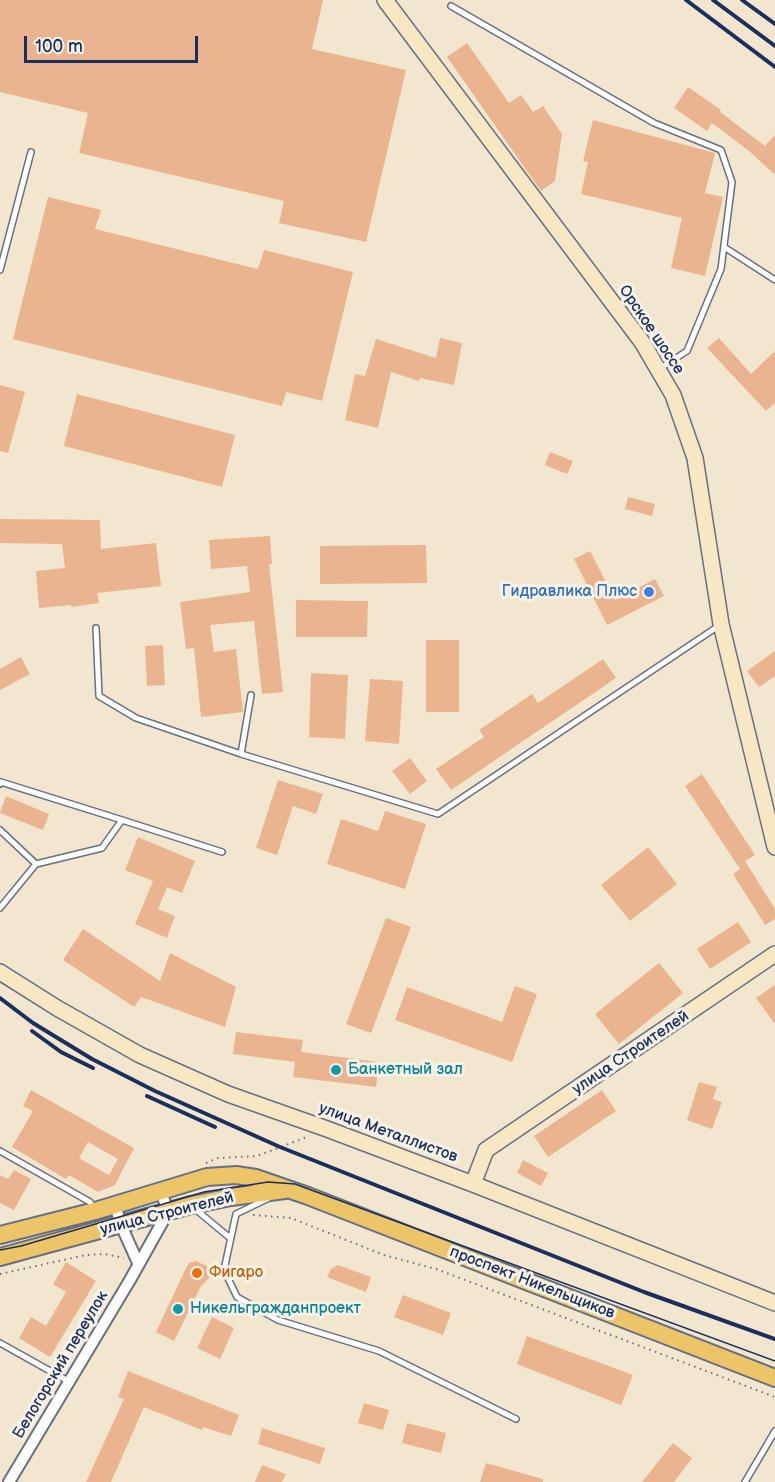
<!DOCTYPE html>
<meta charset="utf-8">
<style>
body{margin:0}
#map{position:relative;width:775px;height:1482px;overflow:hidden;background:#f3e6ce;font-family:"Balsamiq Sans",sans-serif}
canvas{display:block}
.scale{position:absolute;left:24px;top:36px;width:174px;height:27px;box-sizing:border-box;border:3px solid #1b2f5e;border-top:0;padding-left:8px;font-size:18px;line-height:21px;white-space:nowrap;color:#1b2f5e;-webkit-text-stroke:4px #f7f3e8;paint-order:stroke}
</style>
<div id="map">
<canvas width="775" height="1482"></canvas>
<div class="scale">100 m</div>
</div>
<script>
const ctx = document.querySelector('canvas').getContext('2d');
ctx.lineJoin = 'round';
function paint(path, color) { ctx.fillStyle = color; ctx.fill(path, 'evenodd'); }
const shape = rows => new Path2D(rows.map(r => 'M' + r).join(''));
function trace(path, color, width, dash) { ctx.strokeStyle = color; ctx.lineWidth = width; ctx.lineCap = dash ? 'butt' : 'round'; ctx.setLineDash(dash || []); ctx.stroke(path); }
function write(font, color, halo, rows, align = 'center') {
  ctx.font = font + ' "Balsamiq Sans",sans-serif'; ctx.lineWidth = 6; ctx.setLineDash([]); ctx.textBaseline = 'middle'; ctx.strokeStyle = halo; ctx.fillStyle = color; for (const [text, x, y, turn = 0] of rows) {
    ctx.save(); ctx.translate(x, y); ctx.rotate((+turn || 0) * Math.PI / 180); ctx.textAlign = isNaN(turn) ? turn : align; if (halo) ctx.strokeText(text, 0, 0); ctx.fillText(text, 0, 0); ctx.restore();
  }
}
paint(shape([
 [0,0,323,0,312,49,406,70,366,242,279,223,284,201,79,153,88,113,0,92],
 [467,43,509,103,521,95,533,112,543,106,562,134,555,181,541,191,447,57],
 [688,87,721,110,720,112,765,146,775,135,775,175,749,151,712,123,707,131,674,108],
 [593,120,715,153,705,193,723,197,705,276,671,268,682,218,581,194,588,162,583,161],
 [48,197,101,210,95,229,258,269,264,250,353,272,322,401,286,392,282,406,13,339],
 [440,338,462,343,454,385,420,378,419,381,391,372,378,428,345,420,355,374,365,376,376,339,436,358],
 [719,338,751,374,775,351,775,403,766,411,707,348],
 [0,385,25,392,8,453,0,451],
 [77,394,235,435,222,487,64,446],
 [550,452,573,461,567,474,545,465],
 [628,497,655,504,652,516,625,509],
 [0,519,100,520,101,549,156,543,161,586,97,593,99,603,71,607,71,605,39,608,36,571,65,568,62,544,0,543],
 [270,536,272,564,269,564,283,692,262,694,254,621,210,625,214,652,236,649,243,712,201,717,194,648,186,649,180,602,250,592,247,566,211,569,209,540],
 [426,545,427,583,320,584,320,546],
 [590,551,615,600,655,579,664,596,607,625,574,559],
 [296,600,368,601,367,637,296,637],
 [426,640,459,640,459,712,426,712],
 [163,645,165,685,147,686,145,646],
 [775,651,775,676,759,687,747,671],
 [21,657,30,674,0,690,0,669],
 [603,659,616,678,451,790,436,769,484,737,479,730,532,694,538,703],
 [311,673,348,675,345,739,309,737],
 [370,679,403,681,399,744,365,741],
 [410,758,427,781,410,794,392,771],
 [702,774,755,855,745,861,775,909,775,919,765,925,733,874,740,869,685,786],
 [278,780,323,794,316,814,293,806,277,855,256,848],
 [6,796,49,814,43,830,0,813],
 [385,811,426,824,405,889,327,864,341,819,378,831],
 [138,837,195,861,182,893,167,887,158,909,175,916,167,938,135,924,153,881,125,870],
 [648,847,677,884,630,921,601,885],
 [386,918,411,927,371,1033,346,1024],
 [738,922,751,942,710,969,697,949],
 [83,929,160,981,170,953,236,987,225,1027,141,997,134,1007,63,960],
 [659,963,683,993,619,1044,595,1014],
 [775,985,775,1024,756,998],
 [515,986,537,994,512,1062,395,1020,407,987,502,1022],
 [236,1032,303,1040,301,1052,379,1062,376,1087,293,1077,295,1062,233,1054],
 [699,1082,717,1087,713,1099,722,1102,712,1129,687,1120],
 [31,1090,134,1148,115,1185,98,1192,69,1175,66,1179,12,1147,33,1111,23,1106],
 [88,1142,118,1159,109,1175,79,1158],
 [602,1090,616,1111,548,1157,534,1136],
 [523,1160,548,1173,541,1186,517,1173],
 [14,1170,31,1179,14,1210,0,1203,0,1175,8,1179],
 [196,1261,207,1266,209,1278,201,1286,174,1341,156,1332,186,1268,189,1263],
 [66,1262,96,1281,50,1357,19,1338,31,1317,46,1326,66,1292,53,1284],
 [338,1265,371,1277,366,1292,327,1277,331,1269],
 [403,1295,451,1313,443,1335,394,1317],
 [212,1317,234,1328,220,1359,197,1348],
 [527,1336,633,1375,621,1405,517,1364],
 [128,1371,239,1415,231,1436,203,1427,202,1430,144,1407,111,1482,86,1482,124,1399,118,1397],
 [364,1403,389,1410,383,1430,358,1423],
 [407,1423,446,1433,441,1453,402,1443],
 [262,1428,325,1448,320,1464,258,1444],
 [673,1443,692,1458,674,1482,642,1482],
 [486,1463,543,1479,543,1482,480,1482],
 [262,1465,286,1474,282,1482,255,1482]
]), '#ebb491');
const lane = shape([
 [451,6,654,123,721,150,732,182,721,269,687,351,659,369],
 [724,247,775,280],
 [0,270,31,152],
 [96,628,99,696,136,718,241,754,438,814,720,625],
 [241,754,251,695],
 [0,784,1,782,122,820],
 [0,830,36,864],
 [0,908,36,864,102,848,122,820,222,852],
 [0,1151,90,1202,93,1207],
 [269,1198,236,1214,224,1270,237,1297,278,1320,379,1351,516,1419],
 [194,1208,230,1238],
 [0,1343,68,1381],
 [745,1482,775,1431]
]);
const street = shape([
 [115,1205,121,1225,138,1263],
 [9,1482,130,1280,168,1212,161,1191]
]);
const secondary = shape([
 [385,0,642,342,673,395,695,458,721,624,775,847],
 [0,972,57,1008,140,1055,228,1094,327,1129,473,1184,775,1303],
 [473,1184,486,1150,775,954]
]);
const primary = shape([
 [0,1235,95,1211,207,1177,236,1175,256,1178,308,1196,775,1378],
 [0,1257,191,1205,231,1197,285,1190]
]);
trace(lane, '#676f85', 8);
trace(street, '#676f85', 14);
trace(secondary, '#676f85', 18);
trace(primary, '#676f85', 20);
trace(shape([
 [206,1163,218,1158,257,1156,307,1137],
 [253,1215,291,1218,384,1255,436,1269,775,1397],
 [0,1274,86,1255,105,1254,124,1258]
]), '#676f85', 2, [1.5, 4.5]);
trace(lane, '#fff', 5);
trace(street, '#fff', 10);
trace(secondary, '#f7e8c3', 15);
trace(primary, '#ecc569', 16);
trace(shape([
 [0,1250,21,1246,204,1192,268,1182,295,1184,775,1361]
]), '#1b2f5e', 1.5);
trace(shape([
 [686,0,775,67],
 [713,0,775,46],
 [742,0,775,24],
 [0,998,33,1023,92,1059,155,1091,280,1147,644,1292,775,1339],
 [32,1031,61,1052,93,1068],
 [147,1096,215,1127]
]), '#1b2f5e', 4);
for (const [x, y, r, color] of [
 [649,592,6,"#3f7fe0"],
 [336,1070,6,"#0f9aa8"],
 [197,1273,6,"#e8710a"],
 [178,1309,6,"#0f9aa8"]
]) { const dot = new Path2D(); dot.arc(x, y, r, 0, 2 * Math.PI); ctx.fillStyle = color; ctx.fill(dot); trace(dot, '#f7f3e8', 2); }
write('16px', '#1b2f5e', '#f7f3e8', [
 ["Орское шоссе",651,330,56],
 ["улица Строителей",631,1053,-34],
 ["улица Металлистов",388,1133,20],
 ["улица Строителей",167,1214,-14],
 ["проспект Никельщиков",532,1283,21],
 ["Белогорский переулок",61,1365,-59]
]);
write('16px', '#366cbe', '#f7f3e8', [
 ["Гидравлика Плюс",637,592]
], 'right');
write('16px', '#0d838f', '#f7f3e8', [
 ["Банкетный зал",348,1070],
 ["Никельгражданпроект",190,1309]
], 'left');
write('16px', '#c56008', '#f7f3e8', [
 ["Фигаро",209,1273]
], 'left');
</script>
